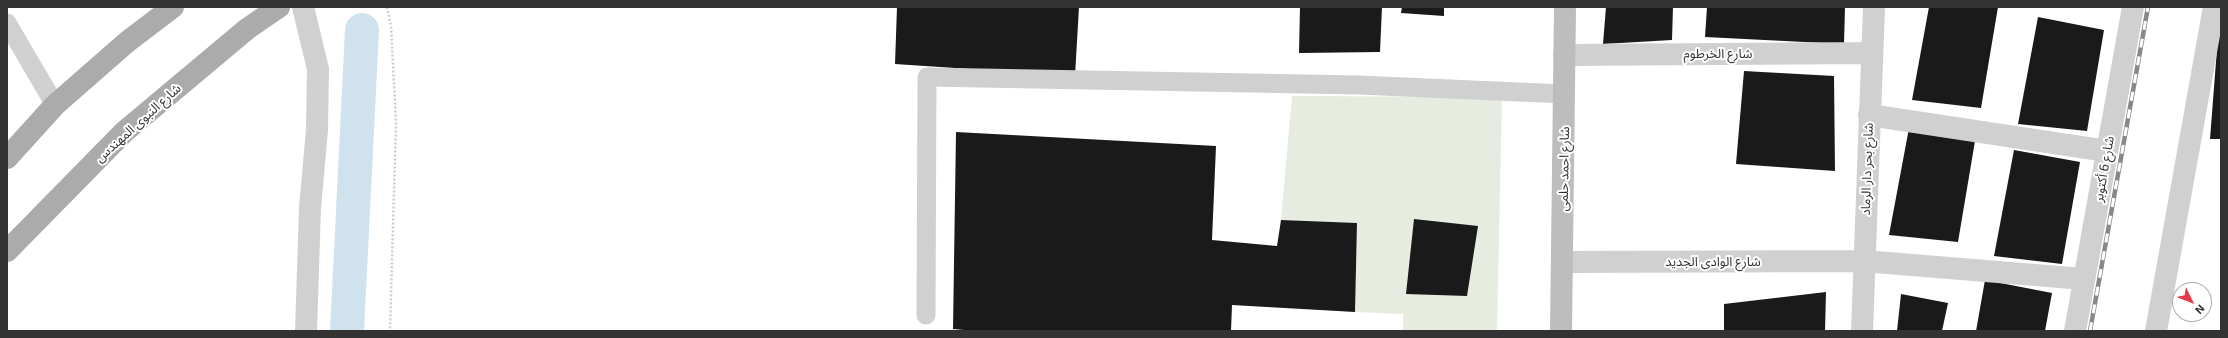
<!DOCTYPE html>
<meta charset="utf-8">
<style>
body{margin:0}
#map{position:relative;width:2228px;height:338px;overflow:hidden;background:#fff;font-family:"Exo 2",sans-serif}
canvas{display:block}
.frame{position:absolute;inset:0;border:8px solid #333;pointer-events:none}
.north{position:absolute;left:2172px;top:282px;width:40px;height:40px;box-sizing:border-box;background:#fff;border:1px solid #adadad;border-radius:50%;rotate:133deg;font-size:11px;font-weight:700;line-height:16px;text-align:center;color:#333}
.north::after{content:'';display:block;margin:auto;width:14px;height:18px;background:#e63946;clip-path:polygon(50% 0,100% 100%,50% 72%,0 100%)}
</style>
<div id="map">
<canvas width="2228" height="338"></canvas>
<div class="frame"></div>
<div class="north">N</div>
</div>
<script>
const ctx = document.querySelector('canvas').getContext('2d');
ctx.lineJoin = 'round';
function paint(path, color) { ctx.fillStyle = color; ctx.fill(path, 'evenodd'); }
const shape = rows => new Path2D(rows.map(r => 'M' + r).join(''));
function trace(path, color, width, dash) { ctx.strokeStyle = color; ctx.lineWidth = width; ctx.lineCap = dash ? 'butt' : 'round'; ctx.setLineDash(dash || []); ctx.stroke(path); }
function write(font, color, halo, rows, align = 'center') {
  ctx.font = font + ' "Exo 2","Noto Sans Arabic",sans-serif'; ctx.lineWidth = 4; ctx.setLineDash([]); ctx.textBaseline = 'middle'; ctx.strokeStyle = halo; ctx.fillStyle = color; for (const [text, x, y, turn = 0] of rows) {
    ctx.save(); ctx.translate(x, y); ctx.rotate((+turn || 0) * Math.PI / 180); ctx.textAlign = isNaN(turn) ? turn : align; if (halo) ctx.strokeText(text, 0, 0); ctx.fillText(text, 0, 0); ctx.restore();
  }
}
paint(shape([
 [1292,96,1502,97,1497,331,1403,331,1403,314,1355,312,1357,223,1281,220]
]), '#e6ecdf');
trace(shape([
 [347,331,362,30]
]), '#cfe2ee', 34);
paint(shape([
 [897,7,1079,7,1075,76,895,64],
 [1300,7,1382,7,1380,52,1299,53],
 [1402,7,1444,7,1444,16,1401,13],
 [1606,7,1673,7,1672,40,1603,44],
 [1707,7,1845,7,1844,44,1705,37],
 [1929,7,1998,7,1981,108,1912,100],
 [2038,17,2104,30,2087,131,2018,124],
 [2218,36,2221,36,2221,139,2210,139],
 [1744,71,1834,76,1835,171,1736,164],
 [1909,128,1975,141,1958,242,1889,235],
 [956,132,1216,146,1212,240,1277,246,1281,220,1357,223,1355,312,1232,305,1231,331,975,331,953,329],
 [2014,150,2080,162,2062,264,1994,256],
 [1414,219,1478,226,1467,296,1406,294],
 [1985,280,2052,293,2045,331,1976,331],
 [1826,292,1825,331,1724,331,1724,304],
 [1901,294,1948,303,1942,331,1897,331]
]), '#1a1a1a');
trace(shape([
 [387,7,391,26,396,123,390,331]
]), '#cdcdcd', 2.5, [2, 2]);
trace(shape([
 [7,23,55,105],
 [926,315,927,77,1359,85,1564,94]
]), '#d0d0d0', 19);
trace(shape([
 [303,7,318,69,317,130,310,208,306,331],
 [1564,55,1872,53],
 [1869,115,2107,151],
 [1563,262,1863,261,2084,279],
 [1862,331,1874,7],
 [2075,331,2133,7],
 [2156,331,2214,7]
]), '#d0d0d0', 22);
trace(shape([
 [1561,331,1565,7]
]), '#bdbdbd', 22);
trace(shape([
 [7,158,55,105,127,42,173,7],
 [7,251,124,132,247,29,279,7]
]), '#ababab', 22);
const rail = shape([
 [2090,331,2148,7]
]);
trace(rail, '#888', 4.5);
trace(rail, '#fff', 3, [9]);
write('13px', '#333', '#fff', [
 ["شارع الخرطوم",1718,54],
 ["شارع النبوى المهندس",138,123,-42],
 ["شارع احمد حلمى",1564,169,-89],
 ["شارع بحر دار الرماد",1867,169,-88],
 ["شارع 6 أكتوبر",2104,169,-80],
 ["شارع الوادى الجديد",1713,262]
]);
</script>
